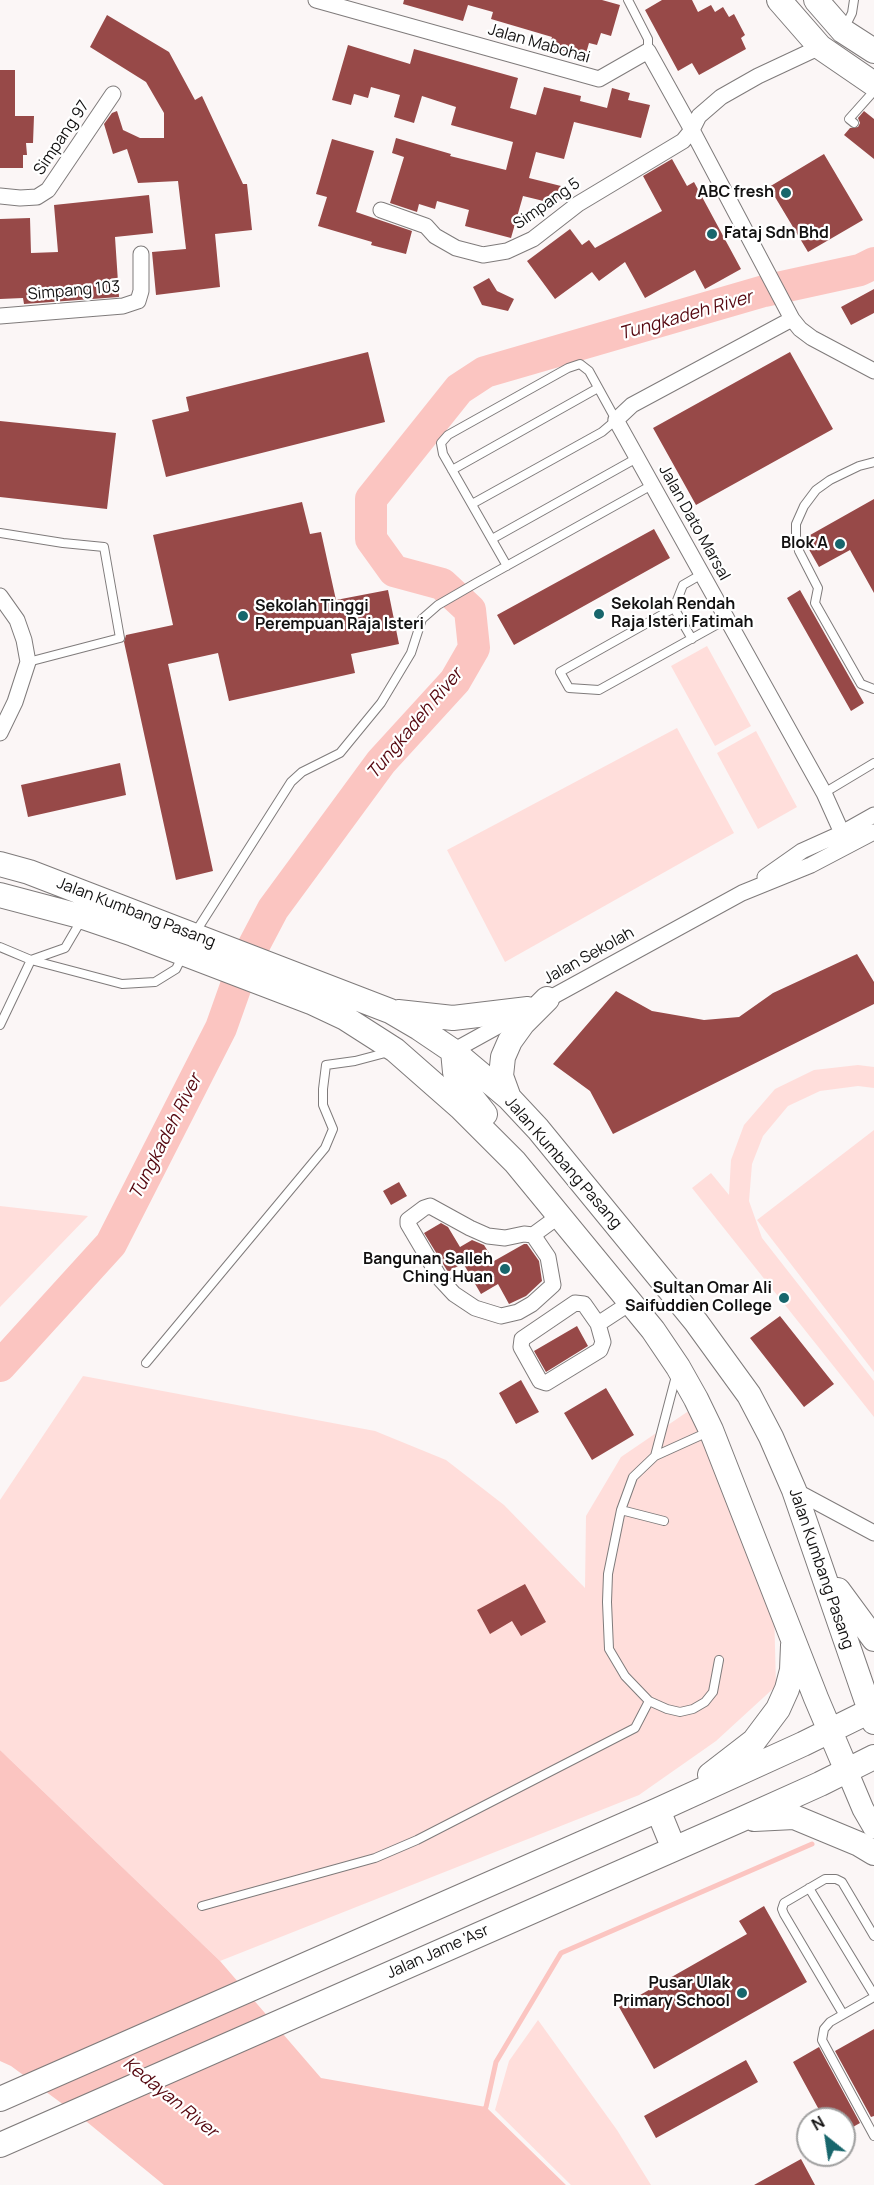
<!DOCTYPE html>
<style>
body{margin:0}
#map{position:relative;width:874px;height:2185px;overflow:hidden;background:#fbf6f6;font-family:Manrope,sans-serif}
canvas{display:block}
.north{position:absolute;left:796px;top:2107px;width:60px;height:60px;box-sizing:border-box;background:#fff;border:2px solid #a0a0a0;border-radius:50%;rotate:330deg;font-size:16px;font-weight:700;line-height:24px;text-align:center;color:#121111}
.north::after{content:'';display:block;margin:auto;width:21px;height:27px;background:#18666c;clip-path:polygon(50% 0,100% 100%,50% 72%,0 100%)}
</style>
<div id="map">
<canvas width="874" height="2185"></canvas>
<div class="north">N</div>
</div>
<script>
const ctx = document.querySelector('canvas').getContext('2d');
ctx.lineJoin = 'round';
function paint(path, color) { ctx.fillStyle = color; ctx.fill(path, 'evenodd'); }
const shape = rows => new Path2D(rows.map(r => 'M' + r).join(''));
function trace(path, color, width, dash) { ctx.strokeStyle = color; ctx.lineWidth = width; ctx.lineCap = dash ? 'butt' : 'round'; ctx.setLineDash(dash || []); ctx.stroke(path); }
function write(font, color, halo, rows, align = 'center') {
  ctx.font = font + ' Manrope,sans-serif'; ctx.lineWidth = 4.5; ctx.setLineDash([]); ctx.textBaseline = 'middle'; ctx.strokeStyle = halo; ctx.fillStyle = color; for (const [text, x, y, turn = 0] of rows) {
    ctx.save(); ctx.translate(x, y); ctx.rotate((+turn || 0) * Math.PI / 180); ctx.textAlign = isNaN(turn) ? turn : align; if (halo) ctx.strokeText(text, 0, 0); ctx.fillText(text, 0, 0); ctx.restore();
  }
}
paint(shape([
 [707,646,751,726,715,746,671,666],
 [677,728,734,833,505,962,447,850],
 [756,731,797,807,758,829,717,753],
 [858,1065,874,1067,874,1088,858,1086,820,1091,788,1106,763,1136,752,1164,749,1201,762,1238,874,1381,874,1417,692,1188,711,1173,729,1195,731,1160,744,1125,775,1089,814,1070],
 [874,1130,874,1372,757,1220],
 [0,1206,88,1216,0,1307],
 [83,1376,375,1431,446,1460,504,1505,585,1588,586,1516,621,1457,690,1410,774,1608,776,1686,716,1741,639,1795,220,1961,0,1750,0,1500],
 [538,2020,617,2130,651,2185,571,2185,495,2110,509,2061]
]), '#ffdedb');
paint(shape([
 [0,1750,220,1961,321,2078,486,2107,566,2185,164,2185,87,2122,11,2066,0,2061]
]), '#fbc5c1');
trace(shape([
 [483,2111,486,2107,496,2062,561,1953,812,1844]
]), '#fbc5c1', 5);
trace(shape([
 [0,1366,111,1244,221,1028,243,966,273,909,381,762,455,681,474,648,470,610,442,584,394,571,371,539,371,499,459,389,485,372,764,291,860,270,874,263]
]), '#fbc5c1', 32);
paint(shape([
 [404,0,602,0,620,5,611,36,601,33,597,45,589,43,585,57,549,47,552,37,491,19,493,12,468,5,463,21,403,4],
 [662,0,692,0,698,12,711,5,715,12,723,7,729,17,734,14,745,35,741,38,746,49,699,75,692,63,678,71,645,10],
 [107,15,169,52,195,100,202,96,243,184,247,184,252,230,215,234,220,287,156,295,152,252,186,249,178,181,138,183,127,149,113,154,104,124,112,113,117,111,123,130,140,138,164,138,164,113,146,82,90,47],
 [348,45,410,64,414,49,518,78,510,108,536,115,544,87,581,96,580,101,607,108,612,88,630,93,628,100,650,105,641,138,574,122,564,159,536,152,529,178,561,186,556,204,523,196,511,238,465,226,469,210,437,201,435,209,419,204,417,212,390,203,404,157,392,153,396,138,451,154,450,156,506,170,513,142,451,125,456,107,422,96,414,123,394,117,400,95,371,87,368,98,354,94,351,105,332,100],
 [0,70,15,70,15,116,34,116,33,143,26,143,27,155,23,155,23,168,0,168],
 [864,111,874,119,874,159,844,135,850,128,858,127,860,123,858,118],
 [332,139,374,151,356,212,412,231,406,254,371,245,372,242,318,226,327,197,316,194],
 [824,154,863,220,808,252,769,187],
 [672,159,687,186,694,182,741,269,705,289,695,270,645,298,625,262,599,281,592,272,555,299,527,261,570,229,582,245,589,240,595,248,662,211,643,176],
 [149,195,153,233,115,237,119,297,24,304,23,298,0,299,0,219,30,218,31,253,58,252,54,205],
 [489,278,497,291,514,299,508,311,482,305,473,287],
 [874,289,874,313,851,325,841,307],
 [368,352,385,422,166,477,152,420,189,411,186,397],
 [790,352,833,429,696,505,653,428],
 [0,421,116,433,107,509,0,497],
 [874,499,874,593,850,550,819,567,803,539],
 [302,502,310,534,321,532,336,600,388,590,399,644,351,654,355,673,229,701,218,653,168,664,213,871,176,880,124,642,126,635,173,625,153,535],
 [654,529,670,558,514,645,497,615],
 [800,590,864,703,851,711,787,598],
 [120,763,126,795,28,817,21,785],
 [857,954,874,982,874,1004,613,1134,590,1091,553,1064,616,991,652,1011,704,1020,739,1017,773,993],
 [399,1182,407,1196,391,1205,383,1191],
 [441,1223,448,1227,460,1247,472,1240,484,1245,494,1261,524,1244,527,1244,539,1261,542,1281,526,1296,509,1304,498,1284,481,1294,463,1263,448,1272,424,1233],
 [780,1316,834,1384,804,1407,750,1338],
 [577,1326,588,1346,546,1372,534,1351],
 [521,1380,539,1412,516,1424,499,1393],
 [606,1388,634,1435,592,1460,564,1413],
 [525,1584,546,1622,521,1636,512,1621,490,1634,477,1610],
 [764,1906,807,1982,654,2069,619,2007,747,1934,739,1921],
 [874,2029,874,2116,871,2117,835,2051],
 [819,2047,860,2123,844,2132,844,2119,824,2119,793,2062],
 [746,2060,758,2082,656,2138,644,2116],
 [801,2159,815,2185,754,2185]
]), '#974948');
const service = shape([
 [628,0,648,39,648,51],
 [845,27,852,13,854,0],
 [854,123,849,119,874,91],
 [874,462,859,466,830,480,816,490,804,506,796,524,796,538,799,551,818,588,815,603,861,684,874,689],
 [452,470,598,388],
 [472,504,602,432,616,420,589,371,580,364,568,368,448,435,441,443,443,454,507,566],
 [0,533,63,543,104,547,120,638,28,662],
 [492,539,637,458],
 [702,574,683,585,674,608,560,672,569,688,599,690,727,619],
 [674,608,692,639],
 [824,793,874,763],
 [195,933,291,782,302,772,340,753,381,703,411,653,422,619,438,605,476,583,652,485],
 [0,947,31,960,122,984,155,982,176,969,182,957],
 [0,1025,31,960,65,948,82,919],
 [146,1363,325,1148,333,1129,323,1105,323,1089,326,1065,355,1061,389,1052],
 [708,1432,655,1456,633,1477,621,1510,608,1574,607,1602,609,1649,625,1676,649,1701,667,1709,680,1712,693,1709,705,1702,713,1692,719,1660],
 [655,1456,676,1376],
 [621,1510,664,1521],
 [809,1888,874,1995],
 [202,1906,375,1858,417,1840,635,1728,649,1701],
 [874,1997,830,2022,824,2029,822,2040,874,2136],
 [843,2014,784,1914,782,1909,784,1903,825,1879,836,1879,842,1882,874,1936]
]);
const minor = shape([
 [316,0,599,79,648,51,692,130,699,116,721,97,758,76,820,47],
 [0,196,20,198,37,197,48,190,113,94],
 [381,210,426,226,435,236,456,248,483,255,507,251,533,239,578,204,683,141,692,130,792,319,800,329,812,338,874,371],
 [0,316,123,306,138,301,141,291,141,254],
 [792,319,632,405,616,420,824,793,842,833],
 [0,596,17,620,24,640,28,662,15,702,0,733],
 [765,877,802,851,842,833,874,815],
 [541,1003,742,893,811,865,874,832],
 [453,1051,520,1014],
 [533,1235,548,1257,553,1285,532,1304,518,1312,501,1316,475,1308,454,1294,441,1280,408,1224,408,1220,424,1208,430,1206,470,1228,488,1236,505,1238,524,1234,533,1235,559,1216],
 [598,1324,603,1342,600,1350,546,1383,540,1381,521,1347,522,1339,575,1303,584,1304,598,1324,630,1303],
 [794,1490,874,1533]
]);
const secondary = shape([
 [847,1771,863,1809,874,1828]
]);
const primary = shape([
 [779,0,820,47,874,84],
 [816,0,843,31,874,51],
 [0,864,29,872,390,1011,419,1028,453,1051,509,1098,538,1129,696,1322,749,1395,771,1437,794,1490,874,1722],
 [0,895,83,917,133,934,311,1002,345,1018,395,1050,461,1108,515,1162,653,1330,678,1367,696,1399,711,1430,816,1698,847,1771],
 [398,1012,453,1018,528,1009],
 [453,1051,455,1072,462,1085,485,1114],
 [509,1098,501,1076,503,1057,510,1041,523,1023,547,999],
 [838,1590,874,1639],
 [710,1775,754,1741,778,1709,787,1689,792,1670,793,1645],
 [658,1810,674,1849],
 [754,1819,794,1817,859,1844,874,1853],
 [0,2099,658,1810,803,1744,874,1709],
 [0,2145,740,1820,820,1784,874,1757]
]);
trace(service, '#7f7b7b', 10);
trace(minor, '#7f7b7b', 17);
trace(secondary, '#7f7b7b', 23);
trace(primary, '#7f7b7b', 26);
trace(service, '#fff', 8);
trace(minor, '#fff', 15);
trace(secondary, '#fff', 21);
trace(primary, '#fff', 24);
for (const [x, y, r, color] of [
 [786,193,6,"#18666c"],
 [712,234,6,"#18666c"],
 [840,544,6,"#18666c"],
 [599,614,6,"#18666c"],
 [243,616,6,"#18666c"],
 [505,1269,6,"#18666c"],
 [784,1298,6,"#18666c"],
 [742,1993,6,"#18666c"]
]) { const dot = new Path2D(); dot.arc(x, y, r, 0, 2 * Math.PI); ctx.fillStyle = color; ctx.fill(dot); trace(dot, '#fff', 2); }
write('16px', '#121111', '#fff', [
 ["Jalan Mabohai",539,44,16],
 ["Simpang 97",62,138,-56],
 ["Simpang 5",547,204,-35],
 ["Simpang 103",74,291,-5],
 ["Jalan Dato Marsal",694,523,61],
 ["Jalan Kumbang Pasang",136,913,21],
 ["Jalan Sekolah",589,956,-29],
 ["Jalan Kumbang Pasang",563,1163,49],
 ["Jalan Kumbang Pasang",821,1569,71],
 ["Jalan Jame 'Asr",438,1952,-24]
]);
write('bold 16px', '#121111', '#fff', [
 ["ABC fresh",774,193],
 ["Fataj Sdn Bhd",724,234,"left"],
 ["Blok A",828,544],
 ["Sekolah Rendah",611,605,"left"],
 ["Raja Isteri Fatimah",611,623,"left"],
 ["Sekolah Tinggi",255,607,"left"],
 ["Perempuan Raja Isteri",255,625,"left"],
 ["Bangunan Salleh",493,1260],
 ["Ching Huan",493,1278],
 ["Sultan Omar Ali",772,1289],
 ["Saifuddien College",772,1307],
 ["Pusar Ulak",730,1984],
 ["Primary School",730,2002]
], 'right');
write('italic 18px', '#55070f', '#fff', [
 ["Tungkadeh River",686,316,-16],
 ["Tungkadeh River",415,724,-50],
 ["Tungkadeh River",166,1137,-63],
 ["Kedayan River",170,2098,39]
]);
</script>
